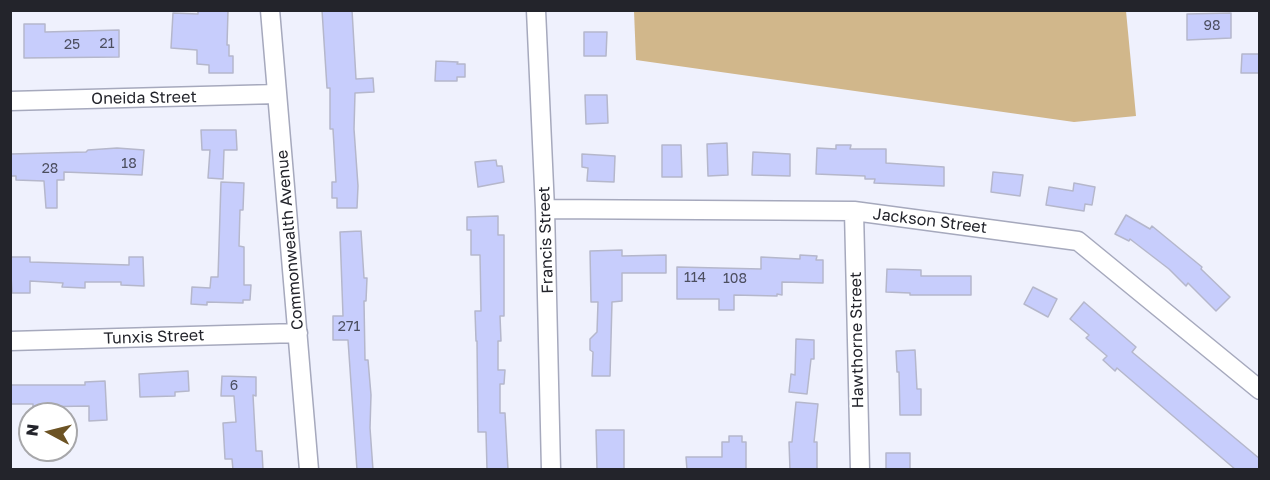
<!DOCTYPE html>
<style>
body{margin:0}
#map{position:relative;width:1270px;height:480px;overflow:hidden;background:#eff1fd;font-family:"Golos Text",sans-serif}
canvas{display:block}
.frame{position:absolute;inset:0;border:12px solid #23242b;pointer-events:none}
.north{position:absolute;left:18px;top:402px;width:60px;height:60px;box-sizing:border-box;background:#fff;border:2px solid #a7a7aa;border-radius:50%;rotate:277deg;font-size:16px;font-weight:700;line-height:24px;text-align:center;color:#23242b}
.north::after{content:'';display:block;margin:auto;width:21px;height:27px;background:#6c5324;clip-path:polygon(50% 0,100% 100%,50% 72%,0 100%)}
</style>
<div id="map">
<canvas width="1270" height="480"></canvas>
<div class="frame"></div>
<div class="north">N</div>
</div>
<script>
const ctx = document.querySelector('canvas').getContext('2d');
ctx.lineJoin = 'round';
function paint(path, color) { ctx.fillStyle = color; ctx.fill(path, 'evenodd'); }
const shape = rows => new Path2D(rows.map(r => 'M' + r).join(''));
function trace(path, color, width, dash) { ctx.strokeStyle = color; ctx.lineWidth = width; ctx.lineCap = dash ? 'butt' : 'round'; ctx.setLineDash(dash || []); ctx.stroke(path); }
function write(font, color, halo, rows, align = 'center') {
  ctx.font = font + ' "Golos Text",sans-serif'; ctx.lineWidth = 4.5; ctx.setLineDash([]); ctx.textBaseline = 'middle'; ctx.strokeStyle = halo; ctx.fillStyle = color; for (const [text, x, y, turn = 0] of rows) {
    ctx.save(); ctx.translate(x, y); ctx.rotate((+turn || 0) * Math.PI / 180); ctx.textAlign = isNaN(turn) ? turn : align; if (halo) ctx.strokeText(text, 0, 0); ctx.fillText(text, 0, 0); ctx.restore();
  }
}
paint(shape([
 [634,11,1126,11,1136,116,1074,122,636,60]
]), '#d1b78b');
const building = shape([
 [198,10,228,11,227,45,229,45,229,56,233,56,233,73,209,73,209,65,197,64,197,50,171,48,173,13,198,14,198,10],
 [322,10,352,10,356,79,373,78,374,92,355,93,354,129,358,186,357,208,337,208,337,198,332,198,332,182,336,182,333,129,330,129,330,88,327,88,322,10],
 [1231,13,1231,38,1187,40,1187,14,1231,13],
 [24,24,45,24,45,32,119,30,119,57,24,58,24,24],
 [584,32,607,32,606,56,584,56,584,32],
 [1242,54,1260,54,1260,73,1241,73,1242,54],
 [436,61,458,62,457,64,465,64,465,77,457,77,457,81,435,81,436,61],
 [585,95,607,95,608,123,586,124,585,95],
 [201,130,236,130,237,150,224,150,223,179,208,178,210,150,202,150,201,130],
 [727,143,728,175,708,176,707,144,727,143],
 [662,145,681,145,682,177,662,177,662,145],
 [836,145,851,145,850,149,886,149,886,163,944,167,944,186,874,183,875,179,865,179,865,176,816,174,817,148,836,149,836,145],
 [117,148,144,150,142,175,64,172,64,180,57,180,57,208,46,208,44,181,16,180,16,176,10,176,10,154,86,152,88,150,117,148],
 [753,152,790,154,790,176,752,175,753,152],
 [582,154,615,156,614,182,587,181,588,168,582,167,582,154],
 [496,160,497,166,502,166,504,182,478,187,475,162,496,160],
 [993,172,1023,175,1020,196,991,192,993,172],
 [221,182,244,183,243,210,240,210,239,246,244,247,244,285,251,285,250,300,243,300,243,303,207,302,207,305,191,304,192,287,210,288,211,277,218,277,221,182],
 [1074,183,1095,187,1092,205,1085,204,1084,211,1046,205,1049,187,1073,191,1074,183],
 [1126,215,1150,229,1152,226,1202,267,1201,269,1230,297,1216,311,1188,283,1186,286,1169,269,1130,239,1129,241,1115,234,1126,215],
 [498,216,498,235,504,235,504,316,500,316,501,341,498,341,498,370,505,370,504,384,500,384,500,413,505,413,508,470,487,470,486,432,478,432,477,341,476,341,475,311,481,311,480,255,471,255,471,230,467,230,467,217,498,216],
 [361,231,364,278,367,278,366,301,364,301,365,360,368,360,371,395,370,428,373,470,357,470,348,340,333,340,333,316,343,316,340,232,361,231],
 [622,250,622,256,666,255,666,273,622,273,622,301,612,302,610,376,592,376,593,352,590,350,590,339,597,332,598,302,591,302,590,251,622,250],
 [800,255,817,256,816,260,823,260,823,283,782,282,782,295,777,294,777,296,734,295,734,310,719,310,719,299,677,299,677,267,761,269,761,257,800,259,800,255],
 [10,257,30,257,30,262,129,265,129,257,143,257,144,286,121,285,121,282,85,282,85,288,62,287,63,283,30,281,30,293,12,293,10,257],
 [887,269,921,270,921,276,971,276,971,295,910,295,910,293,886,292,887,269],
 [1033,287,1057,299,1048,317,1024,304,1033,287],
 [1084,302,1136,347,1132,352,1260,459,1260,470,1236,470,1117,368,1115,371,1103,360,1107,356,1086,338,1089,335,1070,319,1084,302],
 [796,339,814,340,814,359,811,359,807,394,789,392,791,374,795,375,796,339],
 [915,350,917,389,921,389,921,415,900,415,899,372,897,372,896,351,915,350],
 [188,371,189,391,175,392,175,396,140,397,139,374,188,371],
 [222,376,256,377,256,396,253,395,256,451,262,451,263,470,233,470,232,459,225,459,223,423,236,422,234,396,221,396,222,376],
 [105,381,107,420,89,421,89,406,33,407,33,404,10,404,10,385,85,385,85,382,105,381],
 [796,402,818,404,814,442,817,442,817,470,790,470,789,442,792,442,796,402],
 [596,430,624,430,624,470,597,470,596,430],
 [729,436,742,436,742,442,746,442,746,470,687,470,686,457,722,457,722,442,729,442,729,436],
 [886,453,910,453,910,470,886,470,886,453]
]);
paint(building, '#c7cdfc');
trace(building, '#b5b7cb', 1.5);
const minor = shape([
 [270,10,309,470],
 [536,10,545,209,551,470],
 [10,101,277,94],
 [545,209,854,211,1078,241,1260,390],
 [854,211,860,470],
 [10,341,298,333]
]);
trace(minor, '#a6a9bd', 21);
trace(minor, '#fff', 18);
write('14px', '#4c4e5f', null, [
 ["98",1212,26],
 ["21",107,44],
 ["25",72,45],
 ["18",129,164],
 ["28",50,169],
 ["114",695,278],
 ["108",735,279],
 ["271",349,327],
 ["6",234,386]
]);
write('16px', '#23242b', '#fff', [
 ["Oneida Street",144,98,-1],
 ["Jackson Street",930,221,7],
 ["Commonwealth Avenue",290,240,-95],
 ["Francis Street",546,240,-92],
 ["Tunxis Street",154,337,-2],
 ["Hawthorne Street",857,340,-91]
]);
</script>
